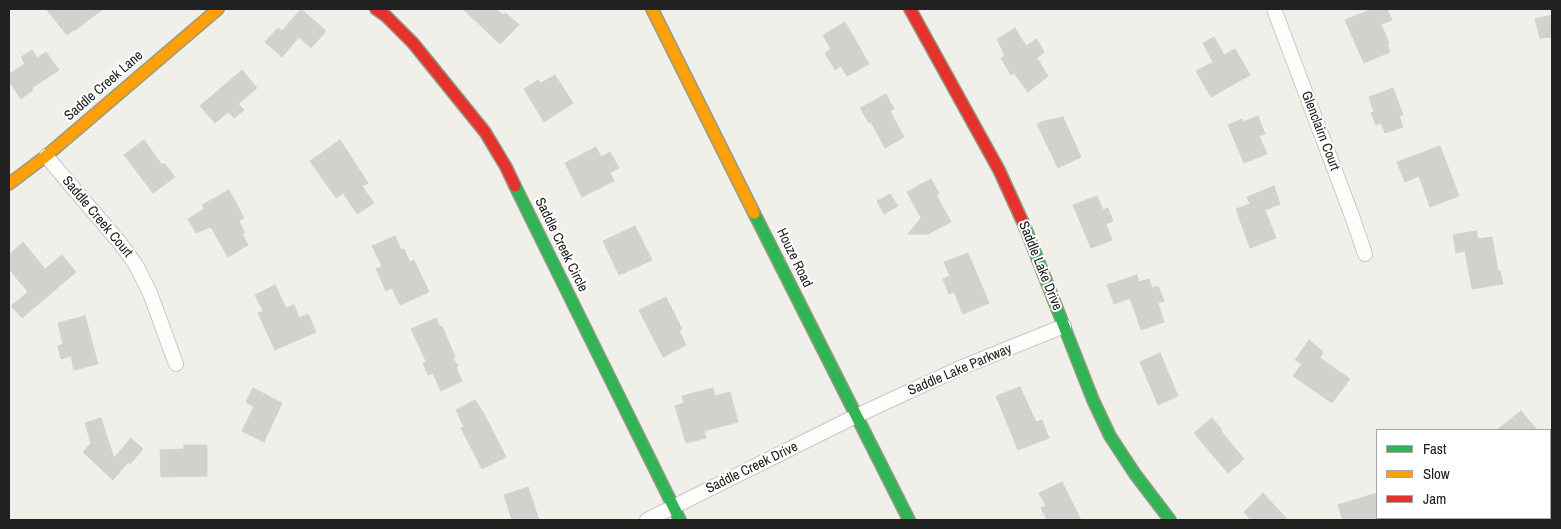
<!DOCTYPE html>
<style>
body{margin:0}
#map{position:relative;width:1561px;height:529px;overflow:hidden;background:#f0efea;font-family:"Archivo Narrow",sans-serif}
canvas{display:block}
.frame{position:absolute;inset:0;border:10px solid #212121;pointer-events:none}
.legend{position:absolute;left:1376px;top:429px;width:175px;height:90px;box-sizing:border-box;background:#fff;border:1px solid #a6a6a6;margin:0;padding:6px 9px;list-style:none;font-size:15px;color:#212121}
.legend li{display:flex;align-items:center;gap:10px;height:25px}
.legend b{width:25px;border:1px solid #a6a6a6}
</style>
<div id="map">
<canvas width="1561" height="529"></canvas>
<div class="frame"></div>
<ul class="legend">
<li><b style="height:6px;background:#30b455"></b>Fast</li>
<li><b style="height:6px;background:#ff9f0a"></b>Slow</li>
<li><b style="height:6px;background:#e5322d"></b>Jam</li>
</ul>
</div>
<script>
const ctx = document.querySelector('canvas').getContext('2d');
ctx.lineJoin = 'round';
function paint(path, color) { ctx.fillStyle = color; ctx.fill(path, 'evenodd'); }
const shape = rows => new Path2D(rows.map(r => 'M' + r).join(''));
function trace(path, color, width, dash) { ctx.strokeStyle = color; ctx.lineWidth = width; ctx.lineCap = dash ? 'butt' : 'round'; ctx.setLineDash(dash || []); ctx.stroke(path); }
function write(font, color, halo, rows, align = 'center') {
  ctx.font = font + ' "Archivo Narrow",sans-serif'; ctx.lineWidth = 4; ctx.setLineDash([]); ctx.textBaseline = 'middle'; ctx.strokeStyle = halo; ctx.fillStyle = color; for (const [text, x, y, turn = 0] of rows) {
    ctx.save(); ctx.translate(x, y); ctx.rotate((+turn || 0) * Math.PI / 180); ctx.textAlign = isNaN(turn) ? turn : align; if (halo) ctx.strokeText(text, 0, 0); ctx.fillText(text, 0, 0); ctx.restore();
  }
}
const building = shape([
 [46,9,103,9,74,31,73,30,67,35,46,9],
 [301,9,326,31,311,48,299,37,282,57,265,42,278,28,282,31,301,9],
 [463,9,496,9,503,15,506,13,519,25,500,44,463,9],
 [1372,9,1387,9,1392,20,1381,24,1389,43,1387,44,1390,52,1364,63,1345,20,1372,9],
 [1552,15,1552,37,1540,38,1535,19,1552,15],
 [845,22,869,64,847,76,841,66,835,70,825,53,831,49,823,35,845,22],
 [1015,28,1026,46,1037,39,1044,52,1037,58,1048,76,1028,92,1014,73,1011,75,1001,58,1005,56,997,39,1015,28],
 [1214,37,1224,55,1235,49,1250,75,1211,97,1196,71,1213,62,1203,43,1214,37],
 [32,50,37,58,46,52,59,70,32,88,33,90,21,99,9,81,9,74,25,64,21,57,32,50],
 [242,70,257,88,238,104,244,110,234,118,228,112,215,123,200,106,242,70],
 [555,75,573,103,544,122,524,89,538,80,541,83,555,75],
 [1393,88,1403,115,1399,116,1403,127,1385,133,1381,123,1376,125,1371,113,1374,112,1369,97,1393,88],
 [886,94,894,109,890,111,904,137,885,148,871,122,869,123,860,108,886,94],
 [1258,116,1265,134,1259,136,1267,154,1244,163,1228,125,1242,119,1243,122,1258,116],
 [1063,117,1081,157,1058,168,1037,124,1044,121,1063,117],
 [144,140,162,165,164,163,175,177,153,193,124,155,144,140],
 [340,140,368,183,362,186,374,203,357,214,343,193,336,198,310,161,340,140],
 [1440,146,1459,196,1430,207,1419,176,1405,182,1397,162,1440,146],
 [596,147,601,157,610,152,619,168,610,173,614,181,582,197,565,163,596,147],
 [931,179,939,194,936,195,951,222,928,234,908,234,921,218,907,192,931,179],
 [1274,186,1280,204,1265,210,1276,238,1250,248,1236,209,1250,204,1247,197,1274,186],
 [229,190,244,218,239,221,245,233,242,234,248,245,228,257,211,227,196,233,188,219,204,209,202,205,229,190],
 [890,194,898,206,884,214,877,201,890,194],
 [1097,196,1103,210,1108,208,1113,221,1106,224,1112,240,1091,248,1073,205,1097,196],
 [635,226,652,260,619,275,603,241,635,226],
 [1476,231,1478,239,1492,237,1498,271,1500,271,1503,284,1472,289,1465,251,1456,253,1453,235,1476,231],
 [395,236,401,250,404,249,410,262,414,260,429,292,400,305,392,288,386,291,376,269,382,266,372,246,395,236],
 [23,242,45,269,62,255,76,272,22,318,11,306,28,292,9,269,9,255,23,242],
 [968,253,989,303,963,314,954,292,949,294,943,279,950,276,944,262,968,253],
 [1137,275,1139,282,1149,279,1152,288,1158,286,1164,301,1158,303,1164,322,1141,330,1130,298,1114,304,1107,285,1137,275],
 [275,285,286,308,294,305,299,318,308,314,316,332,275,350,258,313,263,311,255,295,275,285],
 [666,297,682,329,679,331,686,345,663,357,639,310,666,297],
 [85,316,98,364,74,370,71,356,61,359,58,346,63,344,58,323,85,316],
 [436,318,440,327,442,326,455,357,453,358,458,366,456,367,462,381,441,391,433,373,428,375,423,363,426,361,411,329,436,318],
 [1309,340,1323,352,1320,358,1350,379,1332,403,1293,376,1302,364,1295,360,1309,340],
 [1160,353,1178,396,1158,405,1140,362,1160,353],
 [1020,387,1036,422,1042,420,1049,438,1018,450,996,396,1020,387],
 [253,388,282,403,264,442,242,431,254,407,246,402,253,388],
 [713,388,715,396,730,392,738,422,704,431,706,438,686,443,675,406,684,403,682,396,713,388],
 [475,400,483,412,506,457,482,469,461,428,464,427,456,410,475,400],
 [1521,411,1537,430,1497,430,1521,411],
 [101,418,114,458,131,438,143,449,130,464,128,462,113,480,83,452,91,443,85,423,101,418],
 [1212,418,1222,430,1221,431,1244,459,1228,473,1194,433,1212,418],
 [184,445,207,445,207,476,161,477,160,450,184,449,184,445],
 [1062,482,1081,520,1047,520,1041,508,1046,506,1039,493,1062,482],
 [528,487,539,520,512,520,504,495,528,487],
 [1263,493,1288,520,1251,520,1244,512,1263,493],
 [1377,493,1377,520,1343,520,1338,505,1377,493]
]);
paint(building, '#d2d1cd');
trace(building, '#d3d1cb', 1);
const street = shape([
 [1274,9,1352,216,1365,254],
 [46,156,120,243,136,265,150,293,176,364],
 [1550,497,1552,495],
 [647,520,856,416,960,368,1064,326],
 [1515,520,1519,518]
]);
const fast = shape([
 [515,186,680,520],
 [754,213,909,520],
 [1025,227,1093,400,1110,436,1135,474,1170,520]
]);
const slow = shape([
 [652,9,754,213],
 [9,184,46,156,218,9]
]);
const jam = shape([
 [376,9,386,16,413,43,485,132,506,167,515,186],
 [910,9,999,170,1025,227]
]);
trace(street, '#c8c8c6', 16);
trace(fast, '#939b80', 14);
trace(slow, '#939b80', 14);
trace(jam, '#939b80', 14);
trace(street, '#fdfdfc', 14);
trace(fast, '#30b455', 11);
trace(slow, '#ff9f0a', 11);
trace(jam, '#e5322d', 11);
write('14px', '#212121', '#fff', [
 ["Saddle Creek Lane",104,86,-41],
 ["Glenclairn Court",1320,131,69],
 ["Saddle Creek Court",97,217,50],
 ["Saddle Creek Circle",561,245,64],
 ["Houze Road",794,258,64],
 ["Saddle Lake Drive",1040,266,68],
 ["Saddle Lake Parkway",960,370,-23],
 ["Saddle Creek Drive",752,468,-26]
]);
</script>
